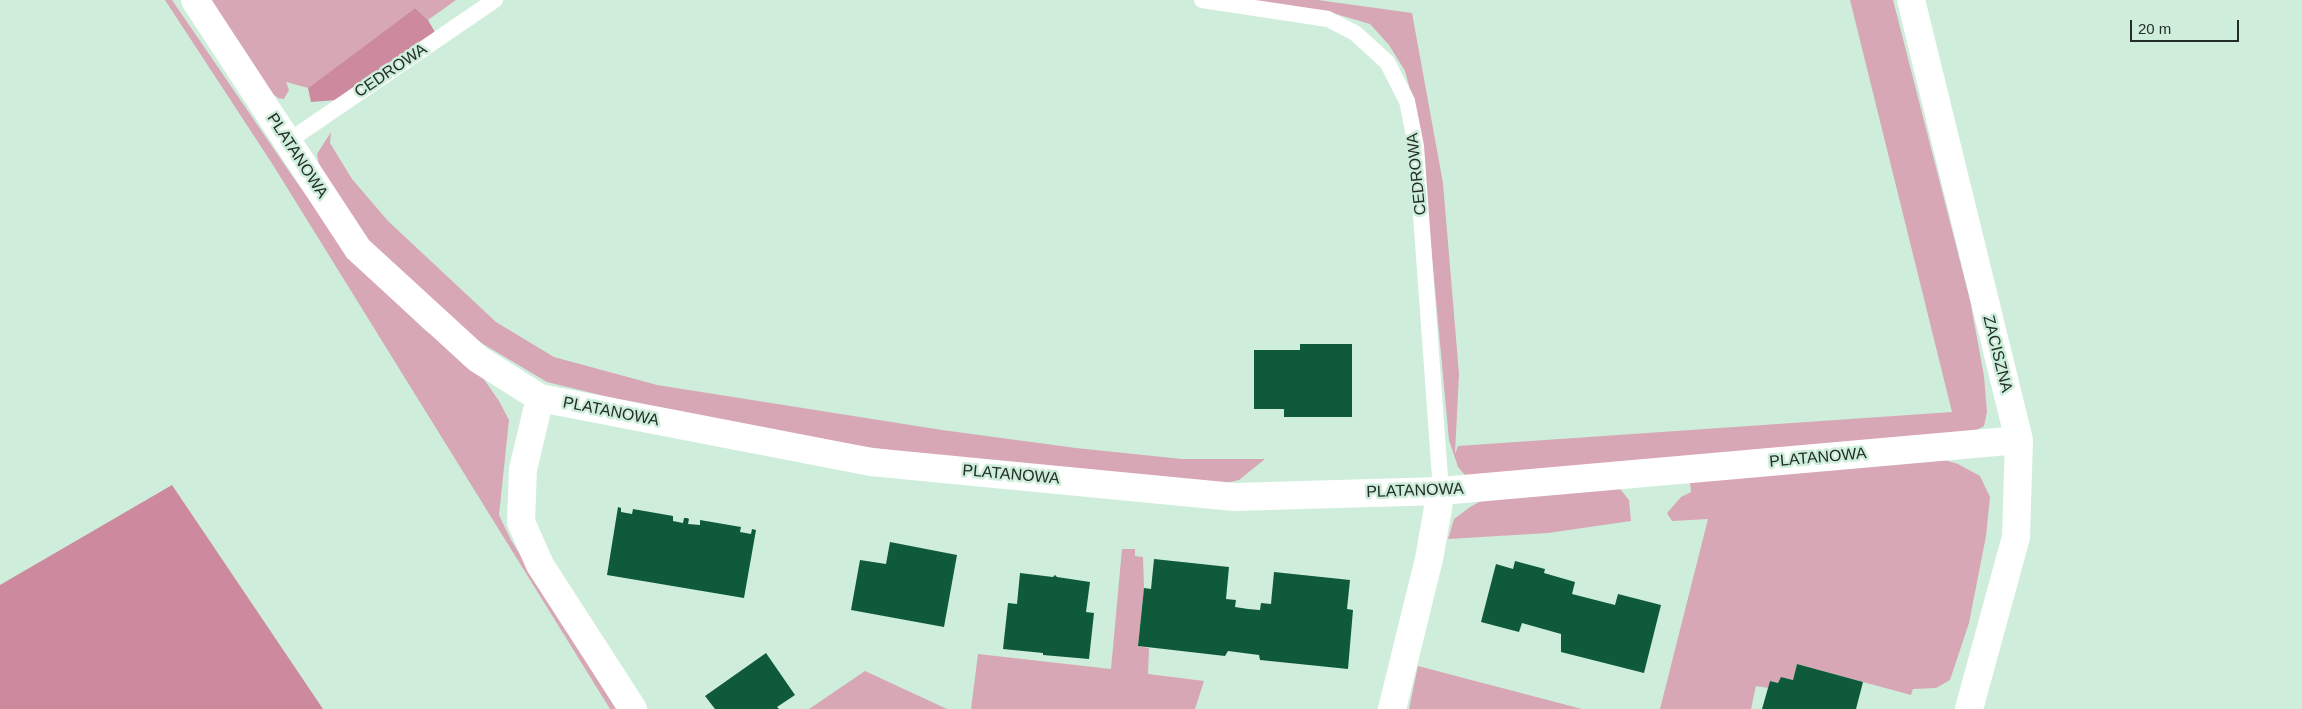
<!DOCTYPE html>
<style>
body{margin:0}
#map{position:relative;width:2302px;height:709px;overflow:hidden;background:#ceeedb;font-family:Arial,sans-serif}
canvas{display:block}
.scale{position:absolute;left:2130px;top:20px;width:109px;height:22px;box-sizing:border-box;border:2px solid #222e27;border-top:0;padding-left:6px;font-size:15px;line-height:18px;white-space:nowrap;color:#222e27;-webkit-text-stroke:4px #ceeedb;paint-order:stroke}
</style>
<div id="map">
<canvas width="2302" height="709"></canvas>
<div class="scale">20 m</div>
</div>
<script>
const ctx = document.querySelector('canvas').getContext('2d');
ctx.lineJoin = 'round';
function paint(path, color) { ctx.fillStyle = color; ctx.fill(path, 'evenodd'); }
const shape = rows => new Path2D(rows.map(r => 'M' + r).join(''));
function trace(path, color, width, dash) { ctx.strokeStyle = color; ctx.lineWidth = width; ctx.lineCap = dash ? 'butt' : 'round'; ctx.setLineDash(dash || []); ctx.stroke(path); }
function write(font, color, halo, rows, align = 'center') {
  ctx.font = font + ' Arial,sans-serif'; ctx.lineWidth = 5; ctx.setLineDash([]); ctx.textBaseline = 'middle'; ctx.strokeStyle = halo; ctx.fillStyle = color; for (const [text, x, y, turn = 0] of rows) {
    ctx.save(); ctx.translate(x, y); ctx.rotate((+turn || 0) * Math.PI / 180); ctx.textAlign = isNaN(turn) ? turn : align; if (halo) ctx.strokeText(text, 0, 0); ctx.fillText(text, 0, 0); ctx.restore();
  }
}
paint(shape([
 [165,0,172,0,293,177,358,267,426,331,472,362,499,401,509,420,499,515,511,540,616,709,610,709,273,165],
 [202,0,456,0,428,20,415,8,308,88,286,82,289,90,284,99,278,98,259,84],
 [1245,0,1318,0,1412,13,1443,183,1459,374,1455,454,1458,446,1952,412,1850,0,1893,0,1970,300,1984,376,1987,412,1984,426,1964,437,1480,476,1465,475,1458,467,1449,440,1426,192,1413,100,1405,71,1389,45,1370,24,1336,14],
 [331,132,330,143,352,179,388,221,496,322,554,357,657,385,942,430,1076,448,1182,459,1265,459,1239,480,1208,487,1021,469,791,436,641,405,547,382,478,341,368,242,321,176,317,154],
 [1941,459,1958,464,1980,476,1990,497,1986,536,1969,623,1950,680,1936,688,1913,689,1911,695,1797,664,1793,680,1781,677,1778,683,1770,681,1768,688,1756,686,1751,709,1660,709,1708,519,1672,521,1667,513,1681,497,1691,492,1690,482],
 [1620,489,1629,500,1631,521,1548,533,1448,539,1454,519,1470,507,1499,491],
 [1122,549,1135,549,1135,556,1143,557,1144,588,1138,646,1149,648,1148,674,1204,681,1195,709,971,709,978,654,1111,669],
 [1418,666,1582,709,1409,709],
 [865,671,947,709,809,709]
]), '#d7a7b5');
paint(shape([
 [415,8,428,20,436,34,337,100,311,102,308,88],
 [172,485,323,709,0,709,0,585]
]), '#cd899e');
paint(shape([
 [1300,344,1352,344,1352,417,1284,417,1284,409,1254,409,1254,350,1300,350],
 [618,507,621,508,621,512,632,514,633,509,673,516,673,521,683,523,684,518,687,518,689,519,688,524,700,525,700,520,741,527,740,532,751,534,752,529,756,530,744,598,607,575],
 [890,542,957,555,944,627,851,610,860,560,886,564],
 [1154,559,1229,567,1226,599,1236,600,1235,607,1248,609,1260,610,1261,603,1271,604,1274,572,1350,580,1347,609,1353,610,1348,669,1260,660,1259,655,1228,651,1225,656,1138,646,1144,588,1151,589],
 [1515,561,1545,569,1544,573,1575,582,1572,594,1615,605,1618,594,1661,605,1644,673,1561,652,1561,634,1522,623,1519,632,1481,622,1496,564,1513,569],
 [1020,573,1053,577,1055,575,1057,577,1090,582,1086,612,1094,613,1089,659,1043,655,1043,653,1003,649,1008,603,1017,604],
 [766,653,795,695,777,707,779,709,715,709,705,696],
 [1797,664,1863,682,1856,709,1762,709,1770,681,1778,683,1781,677,1793,680]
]), '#0f5a3b');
trace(shape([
 [1202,0,1328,19,1355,33,1387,62,1407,101,1416,146,1441,491],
 [287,142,495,0]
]), '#fff', 16);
trace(shape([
 [195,0,358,249,478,359,540,398,871,462,1234,497,1441,491,2019,440],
 [1911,0,2019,440,2016,537,1969,709],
 [540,398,523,469,521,522,540,565,633,709],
 [1392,709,1429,559,1441,491]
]), '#fff', 28);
write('16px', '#222e27', '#ceeedb', [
 ["CEDROWA",391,71,-34],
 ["PLATANOWA",297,156,57],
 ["CEDROWA",1417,174,-96],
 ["ZACISZNA",1997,354,76],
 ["PLATANOWA",611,412,11],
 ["PLATANOWA",1818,458,-5],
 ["PLATANOWA",1011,475,5],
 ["PLATANOWA",1415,491,-2]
]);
</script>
